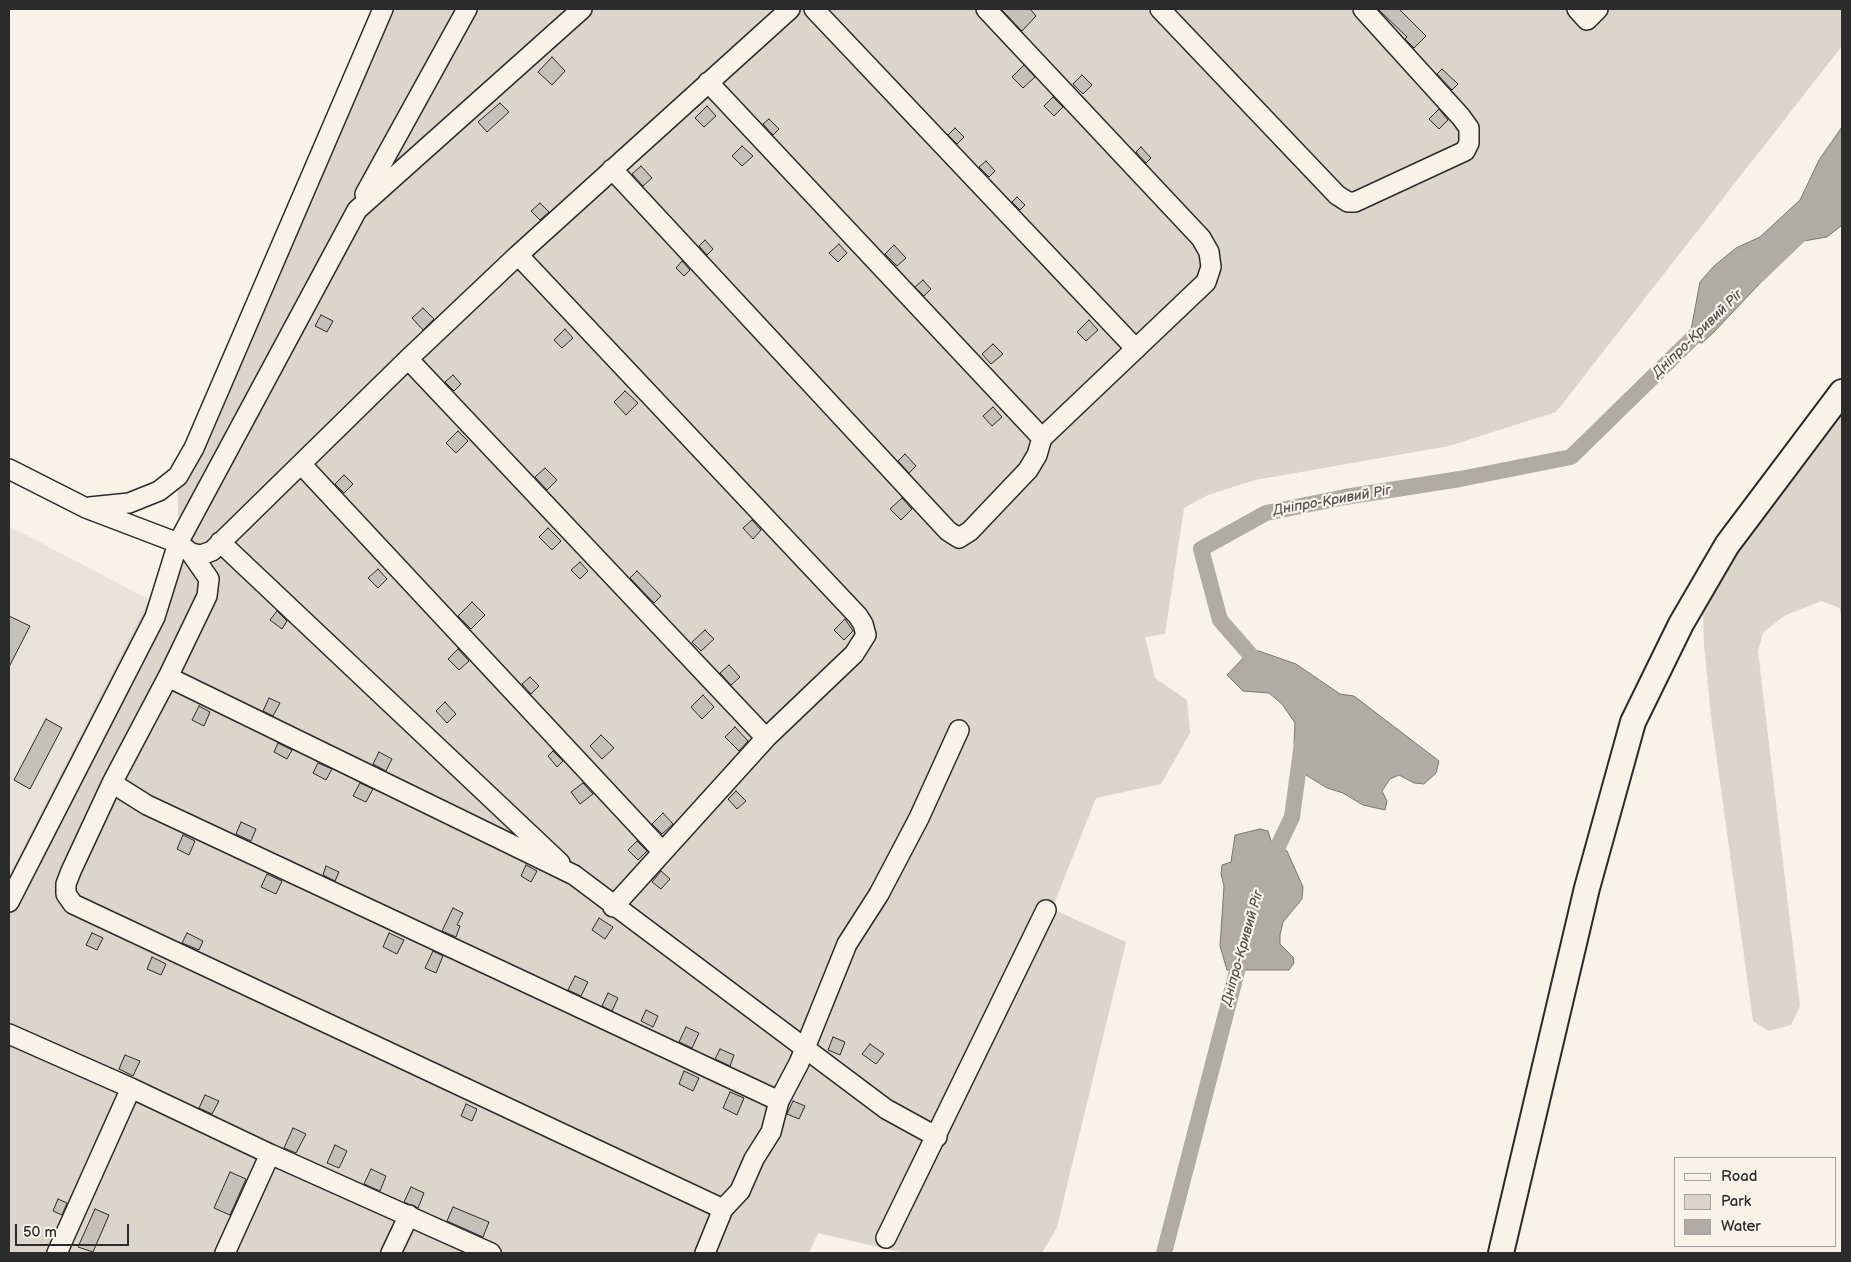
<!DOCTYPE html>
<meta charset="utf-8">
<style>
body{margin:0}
#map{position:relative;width:1851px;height:1262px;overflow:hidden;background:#f7f3e8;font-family:"Balsamiq Sans",sans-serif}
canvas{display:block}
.frame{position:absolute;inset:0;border:10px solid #2b2b2b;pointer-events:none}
.legend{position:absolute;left:1674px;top:1157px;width:162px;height:90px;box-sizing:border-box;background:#f7f3e8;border:1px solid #a5a39c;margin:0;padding:6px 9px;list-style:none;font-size:15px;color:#2b2b2b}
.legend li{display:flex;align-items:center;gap:10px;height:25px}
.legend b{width:25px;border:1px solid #a5a39c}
.scale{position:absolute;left:15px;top:1224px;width:114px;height:22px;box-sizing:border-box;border:2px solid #2b2b2b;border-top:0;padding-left:6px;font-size:15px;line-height:18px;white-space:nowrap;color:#2b2b2b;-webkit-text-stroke:4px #f7f3e8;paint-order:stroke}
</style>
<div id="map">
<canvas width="1851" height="1262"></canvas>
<div class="frame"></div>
<ul class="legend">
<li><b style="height:6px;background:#f7f3e8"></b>Road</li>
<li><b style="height:14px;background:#dad6cc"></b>Park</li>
<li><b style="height:14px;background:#afaca4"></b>Water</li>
</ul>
<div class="scale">50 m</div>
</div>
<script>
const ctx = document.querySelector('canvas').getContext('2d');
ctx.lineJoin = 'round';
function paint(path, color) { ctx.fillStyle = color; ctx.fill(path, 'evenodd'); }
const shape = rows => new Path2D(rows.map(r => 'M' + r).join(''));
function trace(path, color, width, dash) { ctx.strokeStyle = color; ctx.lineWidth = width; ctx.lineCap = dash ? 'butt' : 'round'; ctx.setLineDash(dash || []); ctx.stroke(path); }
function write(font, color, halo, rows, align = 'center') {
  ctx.font = font + ' "Balsamiq Sans",sans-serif'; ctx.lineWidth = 4.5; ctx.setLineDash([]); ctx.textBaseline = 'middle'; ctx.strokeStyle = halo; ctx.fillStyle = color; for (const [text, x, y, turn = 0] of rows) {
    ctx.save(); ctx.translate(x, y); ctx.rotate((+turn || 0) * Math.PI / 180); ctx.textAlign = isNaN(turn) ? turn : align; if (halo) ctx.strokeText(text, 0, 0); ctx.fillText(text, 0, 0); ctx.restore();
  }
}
paint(shape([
 [9,526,150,600,9,875]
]), '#e8e4da');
paint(shape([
 [382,9,1842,9,1842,46,1556,412,1449,446,1255,480,1208,495,1184,508,1165,634,1145,637,1155,678,1187,700,1190,733,1161,784,1096,798,1052,909,1126,942,1057,1227,1042,1253,904,1253,818,1233,809,1253,9,1253,9,875,178,543,178,476],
 [1842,392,1842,625,1840,608,1821,601,1784,616,1763,633,1758,651,1800,1006,1791,1025,1769,1031,1753,1021,1711,717,1704,644,1702,584]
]), '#dad6cc');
const water = shape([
 [1842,127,1842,225,1827,237,1792,243,1774,260,1765,278,1714,332,1702,343,1695,342,1691,330,1700,282,1714,266,1736,248,1760,237,1800,200,1819,160,1842,127],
 [1259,651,1296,664,1340,694,1354,696,1439,761,1436,773,1424,784,1414,783,1399,775,1390,779,1382,791,1387,801,1385,810,1363,805,1343,793,1327,788,1306,775,1299,763,1294,743,1295,723,1282,704,1269,693,1243,691,1227,675,1248,653,1259,651],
 [1260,829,1268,831,1271,841,1287,851,1303,887,1302,899,1283,922,1280,935,1280,944,1293,957,1294,963,1289,970,1227,970,1220,946,1224,886,1221,874,1222,865,1231,862,1235,835,1260,829]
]);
paint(water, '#afaca4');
trace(water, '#7a7874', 1);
trace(shape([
 [1758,275,1807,228],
 [1262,668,1220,620,1201,549,1266,513,1345,497,1460,479,1571,457,1708,323],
 [1270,863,1292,817,1302,743],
 [1164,1253,1243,948]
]), '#afaca4', 16);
const building = shape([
 [1001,9,1030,9,1036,16,1022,31,1001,9],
 [1378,9,1399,9,1426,36,1414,48,1405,39,1407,37,1378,9],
 [552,57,565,71,552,85,538,72,552,57],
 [1024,65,1035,77,1023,88,1012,77,1024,65],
 [1442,69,1458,84,1452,90,1437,74,1442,69],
 [1082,75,1092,85,1083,94,1073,84,1082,75],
 [1053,97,1063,107,1054,116,1044,106,1053,97],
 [500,103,509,112,487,132,478,122,500,103],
 [707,106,716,116,704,127,695,118,707,106],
 [1439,109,1448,120,1439,129,1429,119,1439,109],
 [769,119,779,129,773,135,763,124,769,119],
 [955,128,964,137,957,144,948,135,955,128],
 [742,146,753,156,742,166,732,156,742,146],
 [1141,147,1151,158,1146,163,1136,152,1141,147],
 [986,161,995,171,989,177,979,167,986,161],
 [641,166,652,178,643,186,632,174,641,166],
 [1017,197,1025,205,1020,210,1012,202,1017,197],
 [540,203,549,212,540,220,531,211,540,203],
 [705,240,713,249,707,255,699,246,705,240],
 [839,244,847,253,838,262,829,253,839,244],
 [894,245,906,258,897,266,885,254,894,245],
 [682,261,690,270,684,276,676,268,682,261],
 [923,280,931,289,924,296,915,287,923,280],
 [423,308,434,319,423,330,412,318,423,308],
 [321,315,333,321,327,332,315,326,321,315],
 [1089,320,1098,330,1086,341,1077,332,1089,320],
 [565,329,573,338,562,348,554,340,565,329],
 [993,344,1003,354,991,364,982,354,993,344],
 [453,375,461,384,454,391,445,382,453,375],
 [625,391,638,403,626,415,614,402,625,391],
 [993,407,1002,417,992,426,983,416,993,407],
 [458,431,468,441,456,453,446,443,458,431],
 [905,454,916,466,909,473,898,461,905,454],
 [545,468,557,480,547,490,535,477,545,468],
 [344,475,353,484,344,493,335,484,344,475],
 [902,498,912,509,901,520,890,509,902,498],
 [752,520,761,530,753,539,743,528,752,520],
 [548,528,561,541,552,550,539,537,548,528],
 [580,562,588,571,580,579,571,570,580,562],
 [378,569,387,579,378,588,368,578,378,569],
 [637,571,661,596,654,603,630,578,637,571],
 [472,602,485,615,471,629,458,616,472,602],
 [277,611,287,621,282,629,270,620,277,611],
 [9,616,30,626,9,667,9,616],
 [845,619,853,631,844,640,834,630,845,619],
 [705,630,714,639,701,651,692,642,705,630],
 [458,649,469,661,459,670,448,659,458,649],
 [729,665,740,677,731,685,720,673,729,665],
 [530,677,539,686,531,694,522,684,530,677],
 [703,695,714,707,702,719,691,707,703,695],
 [269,698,280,703,273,716,263,711,269,698],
 [445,702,456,714,447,723,436,711,445,702],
 [199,706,210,712,204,726,192,720,199,706],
 [46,719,62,728,30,789,14,780,46,719],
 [735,727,748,741,739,751,725,737,735,727],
 [601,735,614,748,602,759,590,746,601,735],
 [278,743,292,750,287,759,274,752,278,743],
 [553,751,563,761,557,767,548,756,553,751],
 [379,752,392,759,386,771,373,764,379,752],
 [318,763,332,769,326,780,313,773,318,763],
 [360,783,373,789,366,802,353,796,360,783],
 [583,783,593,794,580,804,571,792,583,783],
 [736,791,746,801,737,809,728,799,736,791],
 [663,813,673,824,662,834,652,824,663,813],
 [241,822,256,829,251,841,236,834,241,822],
 [183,835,195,841,189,855,177,849,183,835],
 [637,841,647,851,638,860,628,850,637,841],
 [526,865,537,871,531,882,521,876,526,865],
 [326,866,339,872,335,881,323,875,326,866],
 [661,871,670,879,661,889,652,882,661,871],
 [267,874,282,881,276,894,261,887,267,874],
 [453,908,463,913,457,925,460,926,456,937,442,931,453,908],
 [599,918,613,927,605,939,592,930,599,918],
 [92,933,103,938,97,950,86,945,92,933],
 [187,933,203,941,199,950,182,943,187,933],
 [389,933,404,940,397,954,383,947,389,933],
 [433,951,443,956,436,973,425,968,433,951],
 [152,957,166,964,161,975,147,969,152,957],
 [575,976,588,982,581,996,568,990,575,976],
 [608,993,618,998,612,1011,602,1006,608,993],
 [646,1010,658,1016,653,1027,641,1021,646,1010],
 [686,1027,699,1033,692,1048,679,1042,686,1027],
 [833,1037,845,1042,840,1055,828,1050,833,1037],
 [870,1044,884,1054,876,1064,862,1054,870,1044],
 [720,1049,734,1055,730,1066,715,1059,720,1049],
 [125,1055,140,1061,133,1076,119,1069,125,1055],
 [684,1071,699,1078,693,1091,679,1084,684,1071],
 [730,1092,744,1098,737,1115,723,1108,730,1092],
 [205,1095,219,1101,212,1114,199,1108,205,1095],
 [793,1101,805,1106,799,1119,787,1114,793,1101],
 [466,1104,477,1109,472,1121,461,1116,466,1104],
 [293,1128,306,1134,296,1153,284,1148,293,1128],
 [335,1145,347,1151,339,1168,327,1163,335,1145],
 [371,1169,386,1176,380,1191,364,1184,371,1169],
 [230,1172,246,1179,230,1215,214,1208,230,1172],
 [411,1187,424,1193,418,1208,404,1202,411,1187],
 [58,1199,67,1203,62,1215,53,1211,58,1199],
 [453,1207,489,1222,483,1237,447,1221,453,1207],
 [95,1209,109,1215,93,1252,78,1247,95,1209]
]);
paint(building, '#c4c1b9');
trace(building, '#2b2b2b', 1);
const minor = shape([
 [814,9,1136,349],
 [1160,9,1337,195,1348,202,1355,202,1465,151,1469,143,1469,128,1461,117,1363,9],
 [1577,9,1587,20,1598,9],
 [708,82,1042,438],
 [612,169,948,531,959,538,970,531,1028,470,1037,455,1042,438,1206,282,1211,267,1209,252,1201,238,986,9],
 [365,194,467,9],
 [518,255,858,616,863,624,866,635,854,654,766,738,613,907],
 [408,359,766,738],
 [301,464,662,851],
 [9,469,86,508,178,543,191,553,201,555,212,551,408,359,518,255,790,9],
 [90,507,129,503,159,491,178,476,194,448,383,9],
 [220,542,560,863],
 [191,553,209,579,207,596,168,677,112,783,71,871,66,884,66,894,73,904,723,1209],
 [168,677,574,875,886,1109,937,1137],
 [112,783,147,805,779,1101],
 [9,902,155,617,178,543,357,210,582,9],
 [9,1034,131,1088,270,1154,491,1253],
 [886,1238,1046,910],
 [57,1253,131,1088],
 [225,1253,270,1154],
 [391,1253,409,1215],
 [705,1253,723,1209,740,1191,754,1159,771,1132,779,1101,799,1063,847,944,879,894,919,818,959,730]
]);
const major = shape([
 [1501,1253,1587,888,1633,722,1681,624,1727,545,1842,392]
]);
trace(minor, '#2b2b2b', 22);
trace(major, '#2b2b2b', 28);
trace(minor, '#f7f3e8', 19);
trace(major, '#f7f3e8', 24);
write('italic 14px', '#53524f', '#f7f3e8', [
 ["Дніпро-Кривий Ріг",1698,334,-44],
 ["Дніпро-Кривий Ріг",1332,501,-10],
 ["Дніпро-Кривий Ріг",1243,948,-74]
]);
</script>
